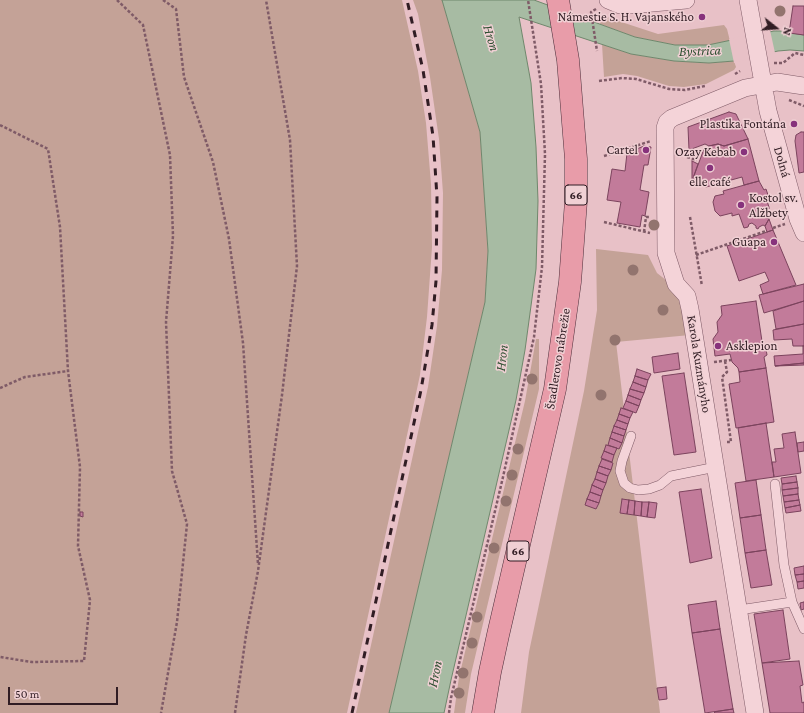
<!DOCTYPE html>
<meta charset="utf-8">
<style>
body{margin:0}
#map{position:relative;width:804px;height:713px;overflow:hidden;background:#e8c1c7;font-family:"Crimson Pro",serif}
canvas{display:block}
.north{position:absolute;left:756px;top:8px;width:40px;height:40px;-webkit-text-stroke:3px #f0d0d4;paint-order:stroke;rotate:107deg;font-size:11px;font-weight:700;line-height:16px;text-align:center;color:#311d24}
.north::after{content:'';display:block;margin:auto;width:14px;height:18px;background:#311d24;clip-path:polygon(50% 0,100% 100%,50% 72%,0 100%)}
.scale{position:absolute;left:8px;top:687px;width:110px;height:18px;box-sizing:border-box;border:2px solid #311d24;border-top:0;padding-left:5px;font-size:12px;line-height:14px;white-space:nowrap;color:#311d24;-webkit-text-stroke:3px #f0d0d4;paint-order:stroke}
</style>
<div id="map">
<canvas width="804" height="713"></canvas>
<div class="north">N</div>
<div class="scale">50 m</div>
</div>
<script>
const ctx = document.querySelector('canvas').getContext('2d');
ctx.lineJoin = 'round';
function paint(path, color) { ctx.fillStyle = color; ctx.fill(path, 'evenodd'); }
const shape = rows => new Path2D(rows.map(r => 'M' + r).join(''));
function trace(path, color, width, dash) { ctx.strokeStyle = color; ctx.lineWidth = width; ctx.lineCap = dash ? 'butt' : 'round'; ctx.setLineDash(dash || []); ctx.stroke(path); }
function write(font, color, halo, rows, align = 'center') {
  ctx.font = font + ' "Crimson Pro",serif'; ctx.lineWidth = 3; ctx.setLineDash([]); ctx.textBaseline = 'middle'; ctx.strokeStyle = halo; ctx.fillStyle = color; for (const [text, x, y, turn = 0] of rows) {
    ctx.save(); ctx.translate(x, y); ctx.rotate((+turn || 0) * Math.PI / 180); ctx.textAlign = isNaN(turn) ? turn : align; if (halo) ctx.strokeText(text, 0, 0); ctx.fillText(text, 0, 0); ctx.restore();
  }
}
paint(shape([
 [0,0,402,0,418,71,426,123,431,184,432,247,427,317,420,375,347,713,0,713],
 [413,0,442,0,480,132,488,251,485,302,389,713,356,713,428,387,437,326,442,270,443,193,439,139,430,77,418,14],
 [600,15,658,34,724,25,727,29,730,41,708,45,675,45,635,37,600,24],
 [602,44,631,54,674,61,709,63,734,61,736,67,734,70,706,84,684,87,669,86,637,76,623,74,604,77],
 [596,249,648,255,657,273,681,292,690,335,616,342,660,713,521,713,529,652,584,391,597,310],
 [536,339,539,339,539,389,471,674,465,713,454,713,459,677,525,401]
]), '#c4a297');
const water = shape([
 [442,0,534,0,635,37,675,45,708,45,774,31,780,31,804,35,804,51,790,50,778,51,734,61,709,63,674,61,631,54,519,17,531,83,536,147,538,201,536,269,525,350,516,400,451,680,444,713,389,713,485,302,488,251,480,132,442,0]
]);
paint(water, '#a7bba3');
trace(water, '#6f876c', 1);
paint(shape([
 [770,30,775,53,734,63,729,39]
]), '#e8c1c7');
const building = shape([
 [793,6,804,6,804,35,789,33,793,6],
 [729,112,736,114,748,139,724,146,718,144,709,146,705,144,689,150,688,127,729,112],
 [801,132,804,132,804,172,799,173,795,141,796,135,801,132],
 [748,139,759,181,744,185,742,177,706,187,692,181,704,149,707,150,709,146,718,144,724,146,748,139],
 [644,146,651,147,648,165,644,165,640,190,649,192,645,216,642,215,640,227,617,223,621,202,607,200,612,169,625,171,627,153,644,146],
 [692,161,698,164,692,181,692,161],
 [759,181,764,190,766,189,769,198,766,198,769,207,769,209,765,208,766,212,767,212,767,218,769,219,765,226,763,225,759,227,758,229,756,228,756,226,752,223,749,224,748,227,744,228,739,214,732,216,732,213,720,216,715,211,713,202,715,196,724,194,723,191,759,181],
 [769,219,773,230,767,232,765,226,769,219],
 [773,230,796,285,763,294,760,285,769,281,765,272,739,281,727,246,773,230],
 [804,284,804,301,764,313,759,295,804,284],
 [756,301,763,348,766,349,767,355,764,357,766,368,739,372,738,368,732,362,730,354,715,356,713,339,718,332,717,322,722,315,721,306,756,301],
 [804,301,804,324,776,329,773,311,804,301],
 [804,324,804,346,793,346,792,339,774,340,773,330,804,324],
 [803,346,804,346,804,363,775,366,774,356,803,354,803,346],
 [678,353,680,369,654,373,652,357,678,353],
 [804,363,804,365,775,366,804,363],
 [766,368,774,422,736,428,729,384,740,382,739,372,766,368],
 [637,369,651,374,648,380,635,376,637,369],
 [684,373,696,452,674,455,662,376,684,373],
 [635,376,648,380,646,387,633,382,635,376],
 [633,382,646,387,644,393,630,389,633,382],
 [630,389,644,393,641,400,628,395,630,389],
 [628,395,641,400,639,406,626,401,628,395],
 [626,401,639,406,636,413,623,408,626,401],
 [621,408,633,412,630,418,619,414,621,408],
 [619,414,630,418,628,424,617,420,619,414],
 [617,420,628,424,626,430,614,426,617,420],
 [766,423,774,477,746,481,738,428,766,423],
 [614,426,626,430,624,436,612,432,614,426],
 [612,432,624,436,622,443,610,438,612,432],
 [795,432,801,473,774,477,772,462,776,462,774,449,784,448,782,434,795,432],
 [610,438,622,443,619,449,608,445,610,438],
 [804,442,804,451,798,452,797,443,804,442],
 [606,445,617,448,614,455,604,451,606,445],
 [604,451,614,455,612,462,601,458,604,451],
 [602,459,613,463,611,470,599,466,602,459],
 [599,466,611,470,608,476,597,472,599,466],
 [597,472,608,476,606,483,595,479,597,472],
 [796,476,797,482,782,484,781,478,796,476],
 [595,479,606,483,603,490,592,485,595,479],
 [756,480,761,515,740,518,735,483,756,480],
 [797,482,798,488,782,490,782,484,797,482],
 [592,485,603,490,601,496,590,492,592,485],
 [798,488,798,494,783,496,782,490,798,488],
 [701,489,712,558,690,563,679,492,701,489],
 [590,492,601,496,599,503,587,499,590,492],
 [798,494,799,500,784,502,783,496,798,494],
 [587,499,599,503,596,509,585,505,587,499],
 [622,499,629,500,627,514,620,513,622,499],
 [629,500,635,501,634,515,627,514,629,500],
 [799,500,800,505,785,508,784,502,799,500],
 [635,501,642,502,641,516,634,515,635,501],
 [642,502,649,502,647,517,641,516,642,502],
 [649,502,657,503,655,518,647,517,649,502],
 [800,505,801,511,786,513,785,508,800,505],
 [80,512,83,512,83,517,80,516,80,512],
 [761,515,766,550,745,553,740,518,761,515],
 [766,550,772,585,751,588,745,553,766,550],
 [804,566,804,574,795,575,794,568,804,566],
 [804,574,804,581,797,582,795,575,804,574],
 [804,581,804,588,798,589,797,582,804,581],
 [716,601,720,629,692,633,688,605,716,601],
 [804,602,804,609,801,610,800,603,804,602],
 [783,610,790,659,762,663,754,614,783,610],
 [720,629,733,709,705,713,692,633,720,629],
 [799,661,803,685,800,686,802,703,804,702,804,713,770,713,762,663,799,661],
 [666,687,667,699,659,700,657,688,666,687],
 [733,709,734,713,715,713,714,712,733,709]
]);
paint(building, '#c27b9a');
trace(building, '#7b435d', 1);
const lane = shape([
 [631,436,622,461,620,471,624,483,630,488,638,490,649,489,660,485,671,476,716,467],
 [775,484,784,565,792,602,804,629],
 [739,610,792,602]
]);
const street = shape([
 [608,0,620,5,630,5,686,0],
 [748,0,768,111,798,219,804,233],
 [755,713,690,309,687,296,676,284,666,253,665,128,667,122,672,118,745,88,777,82,804,86]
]);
const primary = shape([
 [483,713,490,672,498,635,555,389,570,282,576,201,576,159,568,60,558,0]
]);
trace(lane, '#7f5b67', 10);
trace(street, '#7f5b67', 18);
trace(primary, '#4d2f3b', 23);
trace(shape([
 [117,0,143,25,170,155,173,236,166,322,172,471,187,524,177,622,161,713],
 [163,0,176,9,184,77,213,162,229,239,243,343,258,564],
 [596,9,591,12,597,51],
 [774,63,783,63,795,53,804,55],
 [735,74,740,71],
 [599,81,622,78,636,79,669,89,685,90,705,86],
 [789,100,804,106],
 [0,125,48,149,60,227,68,371,80,467,78,546,90,600,84,661,32,662,0,657],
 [604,156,651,141],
 [687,157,697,160],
 [690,217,702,286],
 [604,222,650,233],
 [773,228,785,224],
 [644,232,646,217,650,217],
 [696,255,766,231],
 [725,361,727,372,722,377,731,442,727,442],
 [714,362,731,360],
 [0,388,25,377,68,371],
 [235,713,246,635,258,571,282,395,297,266,290,140,266,0],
 [449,713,451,698,503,477,534,337,542,267,545,154,541,84,528,0]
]), '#7f5b67', 2.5, [3, 2]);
trace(lane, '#f4d3d8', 9);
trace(street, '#f4d3d8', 17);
trace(primary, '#e89ca9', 22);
trace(shape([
 [352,713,421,390,432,325,436,281,437,197,433,136,423,70,407,0]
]), '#311d24', 3, [7, 7]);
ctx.fillStyle = '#92746e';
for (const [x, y] of [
 [780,11],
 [654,225],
 [633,270],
 [663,310],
 [615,340],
 [532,379],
 [601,395],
 [518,449],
 [512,475],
 [506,501],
 [494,548],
 [477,617],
 [472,643],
 [463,673],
 [459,693]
]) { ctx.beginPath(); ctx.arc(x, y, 5.5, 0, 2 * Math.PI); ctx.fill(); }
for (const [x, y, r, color] of [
 [702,17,4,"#87327c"],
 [794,124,4,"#87327c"],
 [646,150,4,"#87327c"],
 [744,152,4,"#87327c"],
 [710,168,4,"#87327c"],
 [741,205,4,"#87327c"],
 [774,242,4,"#87327c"],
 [718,346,4,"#87327c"]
]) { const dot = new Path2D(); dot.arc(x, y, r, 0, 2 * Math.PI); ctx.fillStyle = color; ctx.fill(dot); trace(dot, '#f0d0d4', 1.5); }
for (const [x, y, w] of [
 [576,195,22],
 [518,551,22]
]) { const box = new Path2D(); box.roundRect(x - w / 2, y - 10, w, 20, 3); ctx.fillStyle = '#f0d0d4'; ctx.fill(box); trace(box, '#311d24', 1); }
write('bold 12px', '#311d24', null, [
 ["66",576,195],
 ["66",518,551]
]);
write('13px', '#311d24', '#f0d0d4', [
 ["Námestie S. H. Vajanského",694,17],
 ["Plastika Fontána",786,124],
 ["Cartel",638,150],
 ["Ozay Kebab",736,152],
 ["elle café",710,182,"center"],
 ["Kostol sv.",749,198,"left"],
 ["Alžbety",749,213,"left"],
 ["Guapa",766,242],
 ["Asklepion",726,346,"left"]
], 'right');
write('13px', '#311d24', '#f0d0d4', [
 ["Dolná",782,162,74],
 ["Štadlerovo nábrežie",558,359,-81],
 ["Karola Kuzmányho",699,364,81]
]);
write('italic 14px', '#2e4f31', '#f0d0d4', [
 ["Hron",491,38,73],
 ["Bystrica",700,51,-2],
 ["Hron",502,358,-83],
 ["Hron",435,674,-78]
]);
</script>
